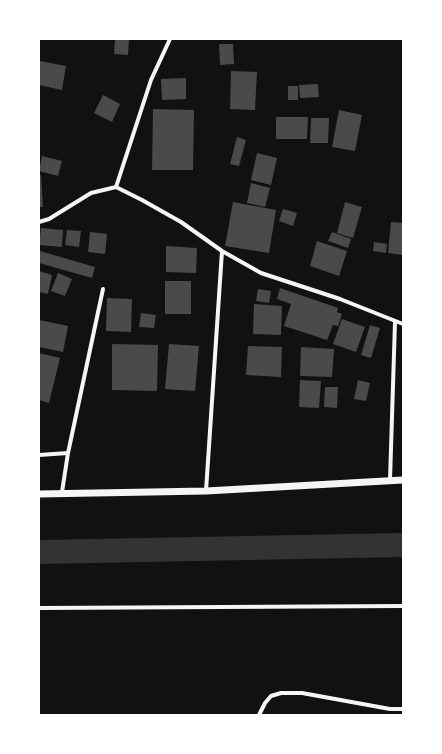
<!DOCTYPE html>
<style>
body{margin:0}
#map{position:relative;width:442px;height:754px;overflow:hidden;background:#111;font-family:"Fira Sans",sans-serif}
canvas{display:block}
.frame{position:absolute;inset:0;border:40px solid #fff;pointer-events:none}
</style>
<div id="map">
<canvas width="442" height="754"></canvas>
<div class="frame"></div>
</div>
<script>
const ctx = document.querySelector('canvas').getContext('2d');
ctx.lineJoin = 'round';
const shape = rows => new Path2D(rows.map(r => 'M' + r).join(''));
function trace(path, color, width, dash) { ctx.strokeStyle = color; ctx.lineWidth = width; ctx.lineCap = dash ? 'butt' : 'round'; ctx.setLineDash(dash || []); ctx.stroke(path); }
function paint(path, color) { ctx.fillStyle = color; ctx.fill(path, 'evenodd'); }
trace(shape([
 [39,552,403,545]
]), '#333', 24);
paint(shape([
 [115,39,129,39,128,55,114,54],
 [219,44,233,44,234,64,220,65],
 [40,61,66,66,62,90,39,85],
 [231,71,257,72,255,110,230,109],
 [186,78,186,99,162,100,161,79],
 [318,84,319,97,300,98,299,85],
 [288,86,298,86,298,100,288,100],
 [103,95,120,104,112,122,94,113],
 [153,109,194,110,193,170,152,170],
 [339,110,362,115,355,151,332,147],
 [276,117,308,117,307,139,276,139],
 [311,118,329,118,328,143,310,143],
 [237,137,246,140,239,166,230,164],
 [257,153,277,158,271,185,251,180],
 [42,156,62,161,58,176,39,171],
 [39,175,41,175,43,207,39,207],
 [251,183,270,188,265,207,247,203],
 [233,202,276,210,269,253,225,246],
 [345,202,362,207,353,238,337,233],
 [283,209,297,213,293,226,279,221],
 [391,222,403,223,403,255,388,253],
 [41,228,63,230,62,247,39,245],
 [67,230,81,231,79,247,65,245],
 [90,232,107,234,105,254,88,252],
 [332,232,351,239,348,248,328,241],
 [317,241,347,251,339,276,310,266],
 [374,242,387,244,386,253,373,251],
 [166,246,197,248,196,273,166,272],
 [40,251,95,267,92,278,39,263],
 [39,271,52,275,48,294,39,292],
 [58,273,72,279,65,296,51,291],
 [165,281,191,281,191,314,165,314],
 [280,288,338,308,337,312,342,314,338,326,333,325,327,340,284,326,291,304,277,299],
 [258,289,271,291,269,303,256,301],
 [107,298,132,299,131,332,106,331],
 [254,304,282,306,281,335,253,334],
 [141,313,156,315,154,328,139,327],
 [342,319,365,327,356,352,333,344],
 [39,320,68,326,63,352,39,347],
 [370,325,380,328,371,358,361,355],
 [112,344,158,345,157,391,112,390],
 [169,344,199,346,195,391,165,389],
 [248,346,282,347,281,377,246,375],
 [301,347,334,349,332,377,300,376],
 [39,353,60,358,49,403,39,400],
 [300,380,321,381,319,408,299,407],
 [358,380,370,383,366,401,354,399],
 [325,387,338,387,337,408,324,407]
]), '#4a4a4a');
trace(shape([
 [116,187,151,80,170,39],
 [39,222,49,219,91,193,116,187,142,200,181,222,222,251,261,273,340,299,403,324],
 [39,455,68,453],
 [390,480,395,322],
 [206,491,222,251],
 [62,492,68,453,103,289],
 [39,608,403,606],
 [259,715,265,703,271,696,281,693,302,693,390,709,403,709]
]), '#f5f5f5', 4);
trace(shape([
 [39,494,206,491,403,480]
]), '#f5f5f5', 7);
</script>
